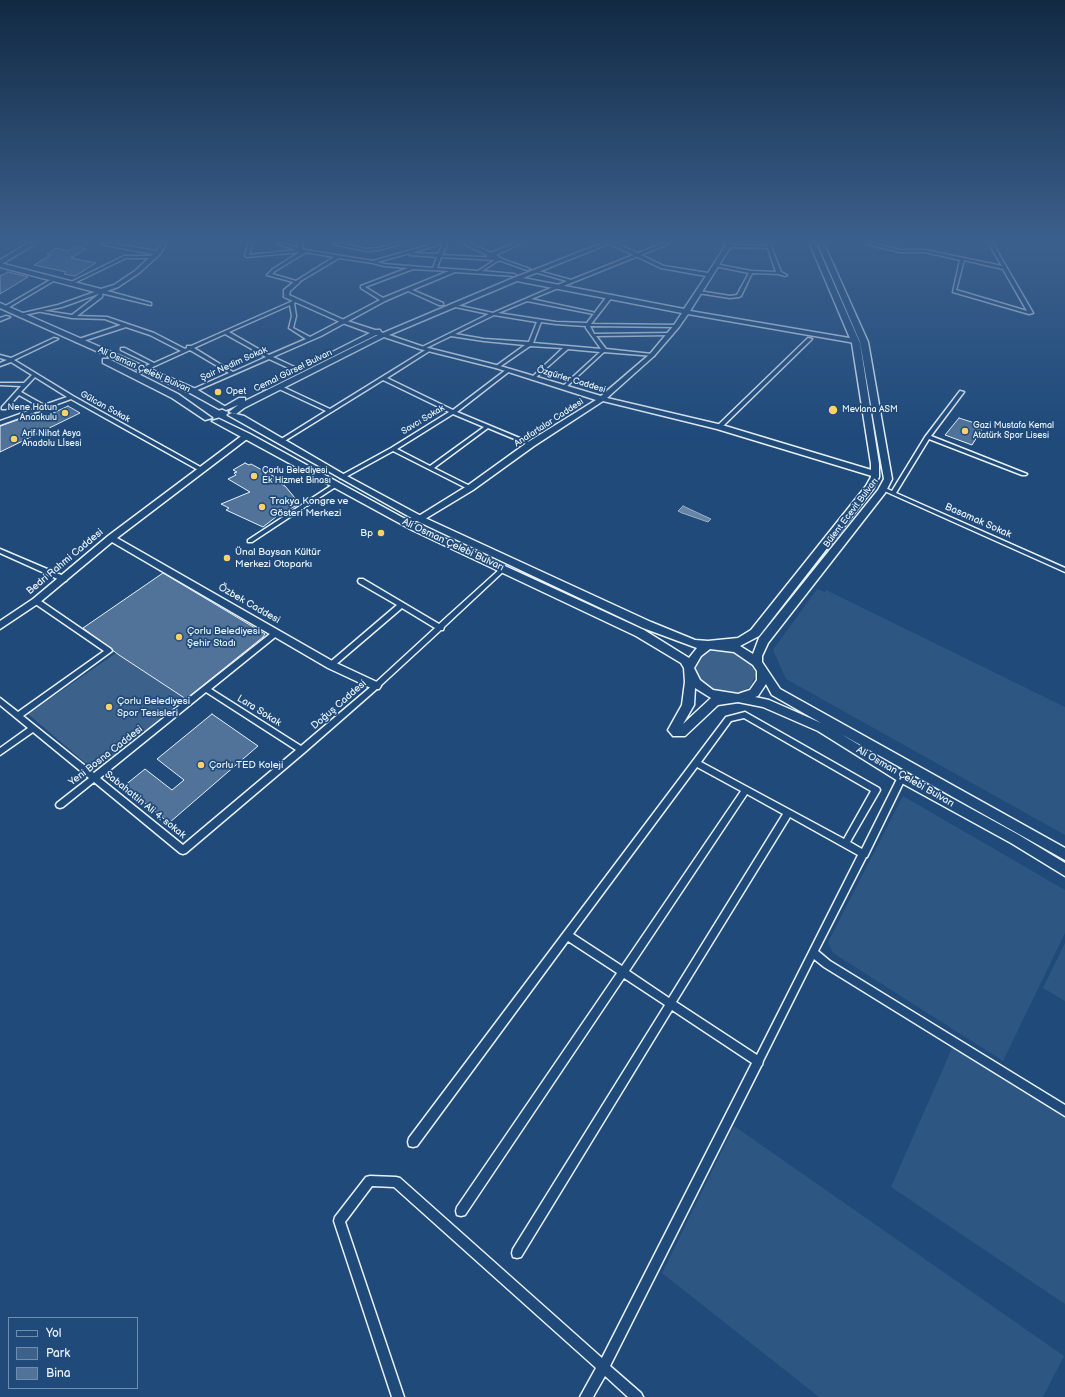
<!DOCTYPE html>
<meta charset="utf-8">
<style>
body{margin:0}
#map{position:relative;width:1065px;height:1397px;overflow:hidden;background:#1f4a7a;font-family:"Balsamiq Sans",sans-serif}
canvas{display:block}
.legend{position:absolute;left:8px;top:1317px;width:130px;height:72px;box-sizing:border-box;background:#1f4a7a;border:1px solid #6f8dac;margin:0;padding:5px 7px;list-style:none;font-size:12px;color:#e8f1f8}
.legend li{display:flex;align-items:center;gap:8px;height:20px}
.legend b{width:20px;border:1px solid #6f8dac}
</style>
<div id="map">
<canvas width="1065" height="1397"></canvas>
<ul class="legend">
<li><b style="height:5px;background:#1f4a7a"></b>Yol</li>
<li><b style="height:11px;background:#3c628c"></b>Park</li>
<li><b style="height:11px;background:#517399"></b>Bina</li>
</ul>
</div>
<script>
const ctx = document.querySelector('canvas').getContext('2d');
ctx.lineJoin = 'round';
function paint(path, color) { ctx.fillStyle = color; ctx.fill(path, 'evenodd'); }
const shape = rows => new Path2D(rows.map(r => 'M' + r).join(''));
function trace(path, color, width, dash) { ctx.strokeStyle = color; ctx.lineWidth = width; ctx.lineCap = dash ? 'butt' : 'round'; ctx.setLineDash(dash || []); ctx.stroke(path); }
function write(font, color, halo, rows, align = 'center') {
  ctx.font = font + ' "Balsamiq Sans",sans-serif'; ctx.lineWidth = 3.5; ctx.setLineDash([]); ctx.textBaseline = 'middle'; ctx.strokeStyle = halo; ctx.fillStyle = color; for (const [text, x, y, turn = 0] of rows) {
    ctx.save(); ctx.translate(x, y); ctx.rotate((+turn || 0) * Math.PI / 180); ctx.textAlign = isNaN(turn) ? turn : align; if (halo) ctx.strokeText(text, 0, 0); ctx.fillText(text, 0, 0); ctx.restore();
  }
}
paint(shape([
 [817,589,825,592,826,590,1065,707,1065,835,786,679,773,650],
 [903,796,1065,890,1065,933,1003,1061,833,953,828,942],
 [1065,943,1065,1001,1043,988],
 [953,1046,1065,1117,1065,1304,891,1187],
 [734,1126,1064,1356,1043,1397,819,1397,662,1273]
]), '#2e5683');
paint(shape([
 [715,648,732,650,751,662,756,675,750,687,741,692,729,694,711,690,702,683,695,670,696,662,705,652],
 [116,653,188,700,96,772,28,714]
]), '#3c628c');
const water = shape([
 [683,506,711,519,708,522,682,513,678,511,683,506]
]);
paint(water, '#6685a7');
trace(water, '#9ab0c7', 1);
const building = shape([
 [76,246,86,249,71,258,96,263,75,276,64,274,66,272,34,265,51,255,47,254,56,248,68,251,76,246],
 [8,272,28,277,0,294,0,276,8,272],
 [68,406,80,413,0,452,0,426,40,412,47,416,68,406],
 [959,418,984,426,972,445,945,435,959,418],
 [245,463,249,465,251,464,275,477,272,479,285,486,300,504,281,513,263,527,226,510,229,508,221,504,250,492,228,479,236,475,234,473,237,472,233,470,245,463],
 [163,573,265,634,263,637,186,699,119,655,83,628,163,573],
 [212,714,258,746,169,823,124,786,145,769,172,790,184,780,157,759,212,714]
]);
paint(building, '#517399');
trace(building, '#e8f1f8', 1);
const street = shape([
 [248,244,252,244,249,255,297,250,278,244,286,244,305,250,373,261,433,244,441,244,411,253,438,254,443,244,447,244,442,255,499,258,530,269,527,270,499,260,482,271,514,274,516,275,515,276,455,272,412,290,443,303,443,305,439,305,408,291,385,301,321,336,273,357,301,370,301,372,297,372,269,359,193,392,191,391,191,390,229,373,190,350,144,371,140,371,140,369,150,364,121,350,121,348,125,348,154,363,181,351,150,335,126,327,80,342,76,342,76,340,121,325,105,319,72,318,37,311,39,310,72,315,98,295,101,290,103,290,102,297,77,316,107,317,154,333,185,349,187,348,187,346,191,346,295,300,297,301,294,303,296,316,293,328,310,337,380,300,361,288,361,286,408,268,384,266,373,263,339,258,297,283,267,275,273,269,300,252,247,257,245,256,248,244],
 [306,252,334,257,296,281,272,274,275,271,306,252],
 [410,253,410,255,411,255,437,257,433,268,384,264,377,262,410,253],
 [441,257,495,260,478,271,437,268,441,257],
 [413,269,449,271,383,298,365,287,413,269],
 [290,305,292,316,289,328,306,339,269,355,229,332,290,305],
 [225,334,266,357,233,372,194,348,225,334],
 [333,244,344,244,366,249,379,248,392,244,400,244,379,250,366,251,333,244],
 [661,244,668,244,531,299,592,312,594,313,594,314,527,301,498,313,556,322,587,323,608,295,612,295,612,297,591,324,679,325,679,326,677,327,590,326,594,334,672,333,672,335,670,335,596,336,606,349,652,354,654,355,654,356,604,352,565,388,563,388,563,386,600,352,568,349,534,379,532,378,532,377,563,348,530,346,498,368,496,368,496,366,525,345,484,341,451,336,424,349,420,348,489,314,451,306,451,304,493,313,567,281,535,272,535,270,571,280,661,244],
 [494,315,537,322,529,342,484,339,455,334,494,315],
 [541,322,556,324,586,326,586,328,601,349,533,343,541,322],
 [723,244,767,246,766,244,770,244,781,272,787,275,785,276,779,274,752,273,741,296,739,297,730,298,698,293,698,291,699,291,730,296,737,295,749,273,715,266,715,264,751,271,776,272,768,248,728,247,723,244],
 [866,244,876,244,900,250,925,250,1002,266,989,244,993,244,1033,313,1029,314,953,292,960,260,925,252,900,252,866,244],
 [964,260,1003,269,1027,311,956,290,964,260],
 [124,256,154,256,156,257,154,258,126,258,70,285,67,284,124,256],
 [52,279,55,280,6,309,2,308,52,279],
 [6,316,10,317,0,321,0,318,6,316],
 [54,338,58,339,14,360,73,396,204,469,204,471,200,471,71,399,0,425,0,421,40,407,19,395,6,409,2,409,2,407,21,386,0,385,0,383,24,383,32,375,11,362,0,366,0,363,7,360,0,358,0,355,11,358,54,338],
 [35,377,67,397,44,405,21,392,35,377],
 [808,338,812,339,721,428,717,428,717,426,808,338],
 [427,349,431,350,387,378,453,410,507,369,511,370,457,412,534,444,533,445,529,445,488,428,434,468,472,487,472,489,468,489,393,451,344,478,340,478,340,476,391,448,449,412,383,380,283,442,279,442,278,441,326,411,279,389,279,387,283,387,330,409,427,349],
 [453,414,484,427,430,466,397,449,453,414],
 [960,391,964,392,931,436,1027,474,1026,475,1022,475,929,439,896,493,1065,568,1065,572,880,489,883,487,892,491,925,437,960,391],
 [335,483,337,484,337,486,252,542,248,542,248,540,335,483],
 [420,517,422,518,422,520,401,523,398,521,401,519,420,517],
 [0,549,66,577,67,579,66,581,62,581,0,553,0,549],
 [503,567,506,569,505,570,444,627,443,630,441,630,378,688,305,752,186,853,183,854,180,853,94,782,63,807,60,808,57,807,56,805,57,803,89,778,33,732,0,755,0,748,28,728,0,705,0,698,18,712,104,651,34,603,33,601,34,599,38,599,111,649,112,651,23,716,94,773,275,630,277,630,280,632,279,634,211,689,301,746,374,684,435,628,402,608,333,667,329,667,328,665,329,663,397,605,359,583,358,581,359,579,363,579,439,624,501,568,503,567],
 [206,692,296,750,183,845,100,778,206,692],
 [745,712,879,788,880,790,879,792,850,842,862,849,899,775,902,774,905,775,906,777,867,857,866,857,818,951,830,961,1065,1105,1065,1116,824,967,814,959,763,1061,762,1065,761,1066,610,1366,641,1393,643,1397,628,1397,605,1376,593,1397,580,1397,596,1368,394,1187,372,1186,345,1222,404,1397,392,1397,334,1221,335,1217,366,1177,370,1176,396,1177,400,1178,602,1358,752,1063,672,1010,521,1257,517,1258,513,1257,512,1253,513,1249,665,1005,624,978,465,1215,461,1216,457,1215,456,1211,457,1207,617,973,568,941,417,1146,413,1147,409,1146,408,1142,409,1138,726,717,745,712],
 [744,718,871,791,844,839,701,762,731,721,744,718],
 [697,767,741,791,622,966,573,934,697,767],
 [747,794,783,814,669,998,629,971,747,794],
 [790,817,858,855,757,1055,676,1002,790,817]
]);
const secondary = shape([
 [100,244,115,244,156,251,161,244,166,244,160,254,139,273,118,287,107,291,151,303,151,305,101,293,62,307,19,316,19,314,58,305,95,292,0,267,0,263,101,289,114,285,135,271,153,254,100,244],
 [297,244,303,244,302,250,298,250,297,244],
 [464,244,472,244,491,253,512,244,520,244,496,255,502,259,499,261,487,257,487,255,464,244],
 [600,244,608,244,523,278,684,309,706,276,661,268,610,244,618,244,664,266,708,273,726,245,729,244,731,246,690,311,855,339,858,341,855,343,688,314,679,327,654,356,607,398,722,425,878,472,878,476,872,476,717,429,603,401,534,446,473,490,420,522,416,519,417,517,467,486,528,442,596,400,496,368,420,349,384,337,244,408,236,414,229,412,238,405,226,410,222,408,239,398,245,398,245,401,378,335,376,335,267,389,263,389,263,387,370,333,340,322,284,297,284,290,295,281,300,282,290,291,289,295,344,320,375,330,380,330,381,332,383,333,511,279,600,244],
 [517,281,682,313,674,325,650,354,601,396,500,366,424,347,389,335,517,281],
 [244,434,247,434,251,436,117,538,334,662,379,683,381,686,379,689,373,689,328,668,112,542,39,603,0,629,0,621,33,599,108,536,244,434]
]);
const primary = shape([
 [27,244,35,244,0,265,0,260,27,244],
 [810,244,816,244,860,343,879,464,879,477,873,489,759,636,740,646,753,654,759,638,878,490,884,479,860,342,818,244,824,244,868,342,892,479,885,493,768,643,762,656,762,662,780,689,1065,848,1065,860,841,734,906,773,1019,835,1065,863,1065,876,1011,843,898,781,818,731,763,707,738,702,718,705,685,736,673,736,668,730,682,705,685,682,684,668,681,663,636,636,412,530,212,421,219,419,250,434,418,526,644,630,689,658,697,648,643,628,417,521,228,415,232,413,244,416,345,475,423,517,651,622,695,640,708,641,738,638,751,630,866,486,871,477,871,464,852,343,810,244],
 [710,649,734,652,753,665,757,671,757,680,750,690,738,694,713,690,700,680,694,668,701,656,710,649],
 [766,684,772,695,821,723,769,700,755,697,758,696,766,684],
 [695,688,711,698,683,724,694,705,695,688],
 [0,303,196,389,226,407,219,409,190,393,0,308,0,303],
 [103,359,109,359,178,394,212,418,205,420,172,398,103,363,103,359]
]);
trace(street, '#e8f1f8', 3);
trace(secondary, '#e8f1f8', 3);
trace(primary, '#e8f1f8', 3);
paint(street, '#1f4a7a');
paint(secondary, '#1f4a7a');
paint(primary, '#1f4a7a');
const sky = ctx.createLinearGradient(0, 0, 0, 440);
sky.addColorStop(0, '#112943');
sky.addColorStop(0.55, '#3c608d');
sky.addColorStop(1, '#3c608d00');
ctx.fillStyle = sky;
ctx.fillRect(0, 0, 1065, 440);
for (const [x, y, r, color] of [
 [218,392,4,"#ffd166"],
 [833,410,5,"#ffd166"],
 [65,413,4,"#ffd166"],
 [965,431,4,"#ffd166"],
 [14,439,4,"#ffd166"],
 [254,476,4,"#ffd166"],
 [262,507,4,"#ffd166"],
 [381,533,4,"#ffd166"],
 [227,558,4,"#ffd166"],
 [179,637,4,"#ffd166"],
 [109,707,4,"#ffd166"],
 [201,765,4,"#ffd166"]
]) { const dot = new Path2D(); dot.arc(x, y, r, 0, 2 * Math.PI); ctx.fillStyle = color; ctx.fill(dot); trace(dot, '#1f4a7a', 1.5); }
write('9px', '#e8f1f8', '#1f4a7a', [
 ["Şair Nedim Sokak",234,364,-24],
 ["Ali Osman Çelebi Bulvarı",144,370,24],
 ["Cemal Gürsel Bulvarı",293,371,-26],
 ["Özgürler Caddesi",571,380,17],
 ["Gülcan Sokak",105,407,29],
 ["Savcı Sokak",423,420,-31],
 ["Anafartalar Caddesi",549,423,-33],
 ["Bülent Ecevit Bulvarı",851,513,-53]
]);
write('9px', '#e8f1f8', '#1f4a7a', [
 ["Opet",226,392],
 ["Nene Hatun",57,408,"right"],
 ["Anaokulu",57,418,"right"],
 ["Mevlana ASM",842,410],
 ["Gazi Mustafa Kemal",973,426],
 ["Atatürk Spor Lisesi",973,436],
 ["Arif Nihat Asya",22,434],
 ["Anadolu Lİsesi",22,444],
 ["Çorlu Belediyesi",262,471],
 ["Ek Hizmet Binası",262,481]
], 'left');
write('10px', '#e8f1f8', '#1f4a7a', [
 ["Trakya Kongre ve",270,501],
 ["Gösteri Merkezi",270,513],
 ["Bp",373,533,"right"],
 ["Ünal Baysan Kültür",235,552],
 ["Merkezi Otoparkı",235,564],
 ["Çorlu Belediyesi",187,631],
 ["Şehir Stadı",187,643],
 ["Çorlu Belediyesi",117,701],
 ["Spor Tesisleri",117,713],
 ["Çorlu TED Koleji",209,765]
], 'left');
write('10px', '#e8f1f8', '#1f4a7a', [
 ["Basamak Sokak",978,521,24],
 ["Ali Osman Çelebi Bulvarı",453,545,25],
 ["Bedri Rahmi Caddesi",65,562,-40],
 ["Özbek Caddesi",249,604,30],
 ["Doğuş Caddesi",339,705,-41],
 ["Lara Sokak",259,711,32],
 ["Yeni Bosna Caddesi",106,756,-38],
 ["Ali Osman Çelebi Bulvarı",905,777,30],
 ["Sabahattin Ali 4. sokak",145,805,39]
]);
</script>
